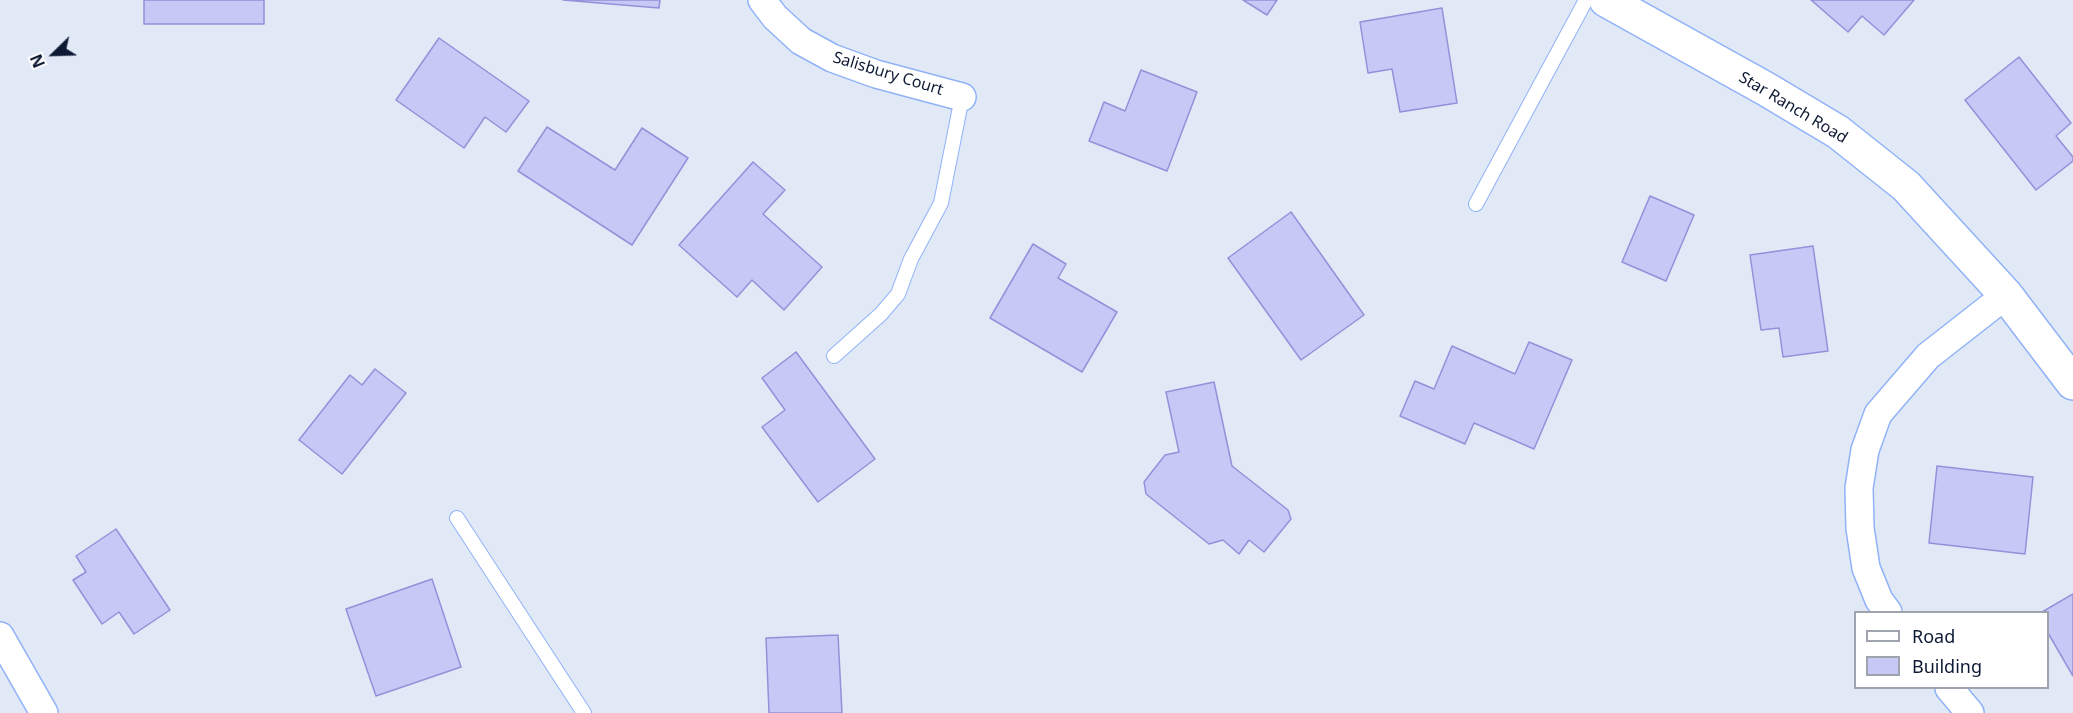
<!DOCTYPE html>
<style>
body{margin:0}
#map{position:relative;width:2073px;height:713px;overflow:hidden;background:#e1e9f7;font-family:"Noto Sans",sans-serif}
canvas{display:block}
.legend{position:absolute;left:1854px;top:611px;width:195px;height:78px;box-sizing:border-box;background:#fff;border:2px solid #9fa3ae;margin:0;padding:8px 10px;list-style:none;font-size:18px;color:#0e1a34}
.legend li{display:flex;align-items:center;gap:12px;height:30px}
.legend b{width:30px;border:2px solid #9fa3ae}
.north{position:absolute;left:24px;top:24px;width:60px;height:60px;-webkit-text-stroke:4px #fff;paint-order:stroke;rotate:247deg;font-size:16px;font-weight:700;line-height:24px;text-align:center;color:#0e1a34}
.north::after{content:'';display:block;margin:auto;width:21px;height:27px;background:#0e1a34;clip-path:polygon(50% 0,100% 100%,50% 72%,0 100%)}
</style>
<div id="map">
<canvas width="2073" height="713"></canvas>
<ul class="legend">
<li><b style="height:8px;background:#fff"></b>Road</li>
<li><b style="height:16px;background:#c7c8f6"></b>Building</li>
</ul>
<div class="north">N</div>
</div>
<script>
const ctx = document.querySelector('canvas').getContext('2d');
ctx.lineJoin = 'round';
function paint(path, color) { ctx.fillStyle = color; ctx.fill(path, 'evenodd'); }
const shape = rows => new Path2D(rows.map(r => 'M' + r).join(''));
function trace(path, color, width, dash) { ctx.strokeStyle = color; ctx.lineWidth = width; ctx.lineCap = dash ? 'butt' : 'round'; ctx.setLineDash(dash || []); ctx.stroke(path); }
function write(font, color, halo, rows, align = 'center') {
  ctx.font = font + ' "Noto Sans",sans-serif'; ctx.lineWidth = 4.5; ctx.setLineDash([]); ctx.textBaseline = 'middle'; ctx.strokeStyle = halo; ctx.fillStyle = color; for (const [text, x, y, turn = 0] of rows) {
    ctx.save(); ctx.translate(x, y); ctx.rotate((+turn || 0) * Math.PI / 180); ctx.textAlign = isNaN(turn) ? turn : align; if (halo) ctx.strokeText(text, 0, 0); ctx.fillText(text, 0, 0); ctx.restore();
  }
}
const building = shape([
 [144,0,264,0,264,24,144,24,144,0],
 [563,0,660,0,659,8,563,0],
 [1243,0,1277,0,1267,15,1243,0],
 [1811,0,1914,0,1884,35,1862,16,1848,32,1811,0],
 [1442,8,1457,103,1400,112,1392,69,1368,73,1360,22,1442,8],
 [439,38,529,101,506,132,485,117,464,148,396,100,439,38],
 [2019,57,2071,123,2056,136,2073,157,2073,161,2036,190,1965,100,2019,57],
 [1141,70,1197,92,1167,171,1089,141,1104,102,1125,111,1141,70],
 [547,127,615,170,642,128,688,158,632,245,518,171,547,127],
 [753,162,785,190,763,214,822,267,784,310,752,280,737,297,679,245,753,162],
 [1650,196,1694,215,1666,281,1622,262,1650,196],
 [1291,212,1364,315,1301,360,1228,258,1291,212],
 [1033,244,1066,264,1058,278,1117,312,1082,372,990,318,1033,244],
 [1813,246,1828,351,1783,357,1779,328,1761,330,1750,255,1813,246],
 [1529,342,1572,360,1534,449,1474,423,1465,444,1400,416,1415,381,1434,389,1452,346,1515,374,1529,342],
 [796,352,875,459,818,502,762,427,785,410,762,378,796,352],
 [375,369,406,393,342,474,299,440,350,375,362,385,375,369],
 [1214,382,1232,466,1288,510,1291,519,1264,552,1249,540,1239,554,1223,540,1209,544,1146,494,1144,482,1165,455,1179,452,1166,392,1214,382],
 [1937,466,2033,477,2025,554,1929,543,1937,466],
 [116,529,170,610,134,634,119,612,102,624,73,580,86,572,76,556,116,529],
 [432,579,461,667,376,696,346,609,432,579],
 [2073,594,2073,676,2048,633,2048,612,2042,612,2073,594],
 [838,635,842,713,769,713,766,638,838,635]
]);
paint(building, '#c7c8f6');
trace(building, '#9291d9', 1.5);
const service = shape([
 [1476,204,1586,0],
 [834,356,881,314,898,294,911,259,941,203,962,97],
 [457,518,584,713]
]);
const minor = shape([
 [762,0,775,17,801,41,832,58,876,74,962,97],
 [1888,612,1879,600,1866,568,1860,528,1859,488,1865,450,1878,414,1928,356,2006,295],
 [0,636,44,713],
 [1949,688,1970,713]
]);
const tertiary = shape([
 [1606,0,1766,89,1838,132,1906,186,2006,295,2073,383]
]);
trace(service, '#90b2f7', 16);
trace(minor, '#90b2f7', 30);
trace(tertiary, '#90b2f7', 36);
trace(service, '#fff', 14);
trace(minor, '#fff', 27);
trace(tertiary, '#fff', 33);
write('16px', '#0e1a34', '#fff', [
 ["Salisbury Court",888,74,17],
 ["Star Ranch Road",1793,108,31]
]);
</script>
